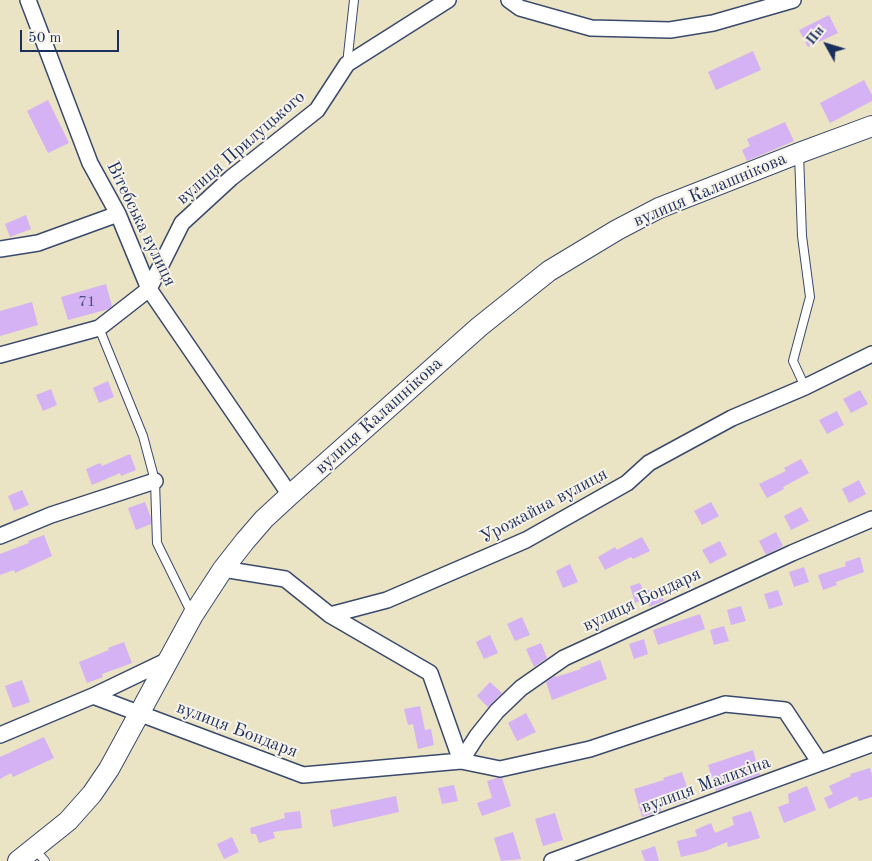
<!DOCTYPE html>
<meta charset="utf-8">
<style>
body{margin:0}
#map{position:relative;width:872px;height:861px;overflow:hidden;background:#eae3c4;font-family:"Old Standard TT",serif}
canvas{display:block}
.north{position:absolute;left:802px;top:20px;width:50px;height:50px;-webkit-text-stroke:4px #f7f3e8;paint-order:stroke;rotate:309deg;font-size:14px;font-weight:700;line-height:20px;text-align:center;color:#1b2f5e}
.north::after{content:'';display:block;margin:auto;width:18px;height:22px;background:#1b2f5e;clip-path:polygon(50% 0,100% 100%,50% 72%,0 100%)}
.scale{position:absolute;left:20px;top:30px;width:99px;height:22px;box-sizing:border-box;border:2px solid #1b2f5e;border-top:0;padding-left:6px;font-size:15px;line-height:18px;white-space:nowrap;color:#1b2f5e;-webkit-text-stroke:4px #f7f3e8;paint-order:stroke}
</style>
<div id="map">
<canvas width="872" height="861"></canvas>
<div class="north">Пн</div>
<div class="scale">50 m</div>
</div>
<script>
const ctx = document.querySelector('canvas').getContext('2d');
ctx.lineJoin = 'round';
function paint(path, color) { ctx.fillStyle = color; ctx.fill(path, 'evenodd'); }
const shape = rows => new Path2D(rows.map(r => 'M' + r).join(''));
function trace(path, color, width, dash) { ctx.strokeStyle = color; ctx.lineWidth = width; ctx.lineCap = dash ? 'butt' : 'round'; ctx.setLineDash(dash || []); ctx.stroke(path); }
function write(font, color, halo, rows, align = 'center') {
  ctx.font = font + ' "Old Standard TT",serif'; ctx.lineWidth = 4; ctx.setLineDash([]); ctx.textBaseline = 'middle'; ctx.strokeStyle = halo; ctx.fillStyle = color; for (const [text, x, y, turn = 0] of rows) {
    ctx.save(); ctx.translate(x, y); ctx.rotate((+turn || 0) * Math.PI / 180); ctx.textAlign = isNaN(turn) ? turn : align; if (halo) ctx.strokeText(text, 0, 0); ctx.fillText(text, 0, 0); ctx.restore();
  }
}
paint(shape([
 [829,15,838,33,808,47,799,30],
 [753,51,761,70,716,90,708,72],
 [864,80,872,95,872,101,830,123,820,103],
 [48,100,69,143,48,153,27,111],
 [785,122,794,141,747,161,742,150,750,146,747,139],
 [26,215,31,229,10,237,5,224],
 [106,284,112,306,109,309,68,320,61,297],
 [32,302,38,325,0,336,0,311],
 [108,381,114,397,99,403,93,388],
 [51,389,57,405,43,411,36,395],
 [860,390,868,404,851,413,843,399],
 [837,411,844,425,827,434,819,420],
 [130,454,136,470,121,476,120,473,92,485,86,469,100,463,102,466],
 [801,459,809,473,783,487,784,489,767,498,759,484,786,471,784,468],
 [859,480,866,494,849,503,842,489],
 [22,490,29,505,14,511,8,496],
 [145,502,151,518,151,524,136,530,128,508],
 [711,502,719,516,702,525,694,511],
 [801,507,809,521,791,530,784,516],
 [776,532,783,546,766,555,759,541],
 [44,535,52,556,15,573,14,570,0,575,0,554,29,543,28,541],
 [642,537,650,551,633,559,631,557,605,570,598,557,615,547,617,550],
 [720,541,727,555,710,564,702,550],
 [860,557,864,572,836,582,837,585,823,590,818,575,846,566,845,562],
 [570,564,578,582,563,588,556,571],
 [804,567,809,582,794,587,789,572],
 [640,583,646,599,635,603,630,586],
 [659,587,664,601,649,607,647,591],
 [778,590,783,605,769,609,764,594],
 [741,606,746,621,731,625,727,610],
 [700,614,705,629,658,645,653,630],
 [522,617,530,635,515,641,507,624],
 [724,626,729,641,714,645,710,630],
 [490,635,498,653,484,659,476,642],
 [644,639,648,654,634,659,629,644],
 [124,642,132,663,102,674,103,677,87,683,79,662,109,650,108,648],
 [541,643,547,658,534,667,526,649],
 [600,660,607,679,552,700,546,682,555,676,556,677,581,669,580,668],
 [22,680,30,702,13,708,5,686],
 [490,682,502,693,488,707,477,696],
 [420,706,425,730,431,729,434,745,418,749,413,724,408,725,404,709],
 [526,713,536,732,517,741,508,723],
 [44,737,54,758,13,777,11,773,0,779,0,757],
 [753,750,760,775,716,791,708,765],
 [870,768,872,775,872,797,859,801,857,796,829,809,824,798,833,794,829,786,851,776,850,774],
 [682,772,691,799,661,808,661,811,642,817,634,789,664,780,663,778],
 [497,778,502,778,511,806,482,816,477,803,492,798,487,781],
 [454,785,458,801,442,804,438,788],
 [807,786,816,810,784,823,778,807,789,803,788,794],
 [396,796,399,812,333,827,330,810],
 [300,811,302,828,273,832,275,838,259,843,256,834,251,834,250,828,285,818,284,813],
 [751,811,760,838,728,847,727,842,706,851,681,857,677,841,697,836,695,830,711,823,715,833,734,825,732,817],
 [555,813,563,840,543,846,535,819],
 [513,832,521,859,501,861,494,838],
 [232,837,239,852,224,859,217,844],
 [655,846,659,861,645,861,641,851]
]), '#d4b2f3');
const service = shape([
 [347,64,354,0],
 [799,154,802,236,810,297,793,361,805,387],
 [99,328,143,436,155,481,157,543,192,614],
 [35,850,45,861]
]);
const minor = shape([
 [28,0,90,163,118,214,149,289,290,495],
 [509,0,520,8,591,28,670,30,713,23,793,0],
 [0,249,38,243,118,214],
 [0,355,99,328,149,289,182,223,231,178,317,110,347,64,448,0],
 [0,536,51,515,155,481],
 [223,569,285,579,330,615,387,600,526,540,627,483,649,463,732,418,805,387,872,354],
 [330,615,430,673,461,761,500,769,590,749,725,704,785,710,820,763],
 [93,696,303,775,461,761,477,736,497,711,521,688,564,658,792,553,872,519],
 [0,735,93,696,168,660],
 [552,861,872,744]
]);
const tertiary = shape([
 [18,861,68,821,92,794,109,769,193,615,223,569,245,541,264,519,290,495,479,327,549,271,617,230,659,208,799,153,872,126]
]);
trace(service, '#3a4a6d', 10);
trace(minor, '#3a4a6d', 18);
trace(tertiary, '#3a4a6d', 22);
trace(service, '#fff', 8);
trace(minor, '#fff', 15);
trace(tertiary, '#fff', 20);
write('15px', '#495083', null, [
 ["71",87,302]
]);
write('18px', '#1b2f5e', '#f7f3e8', [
 ["вулиця Прилуцького",241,148,-41],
 ["вулиця Калашнікова",710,190,-23],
 ["Вітебська вулиця",141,224,64],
 ["вулиця Калашнікова",379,416,-42],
 ["Урожайна вулиця",544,506,-28],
 ["вулиця Бондаря",642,600,-25],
 ["вулиця Бондаря",237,730,21],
 ["вулиця Малихіна",706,785,-20]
]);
</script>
